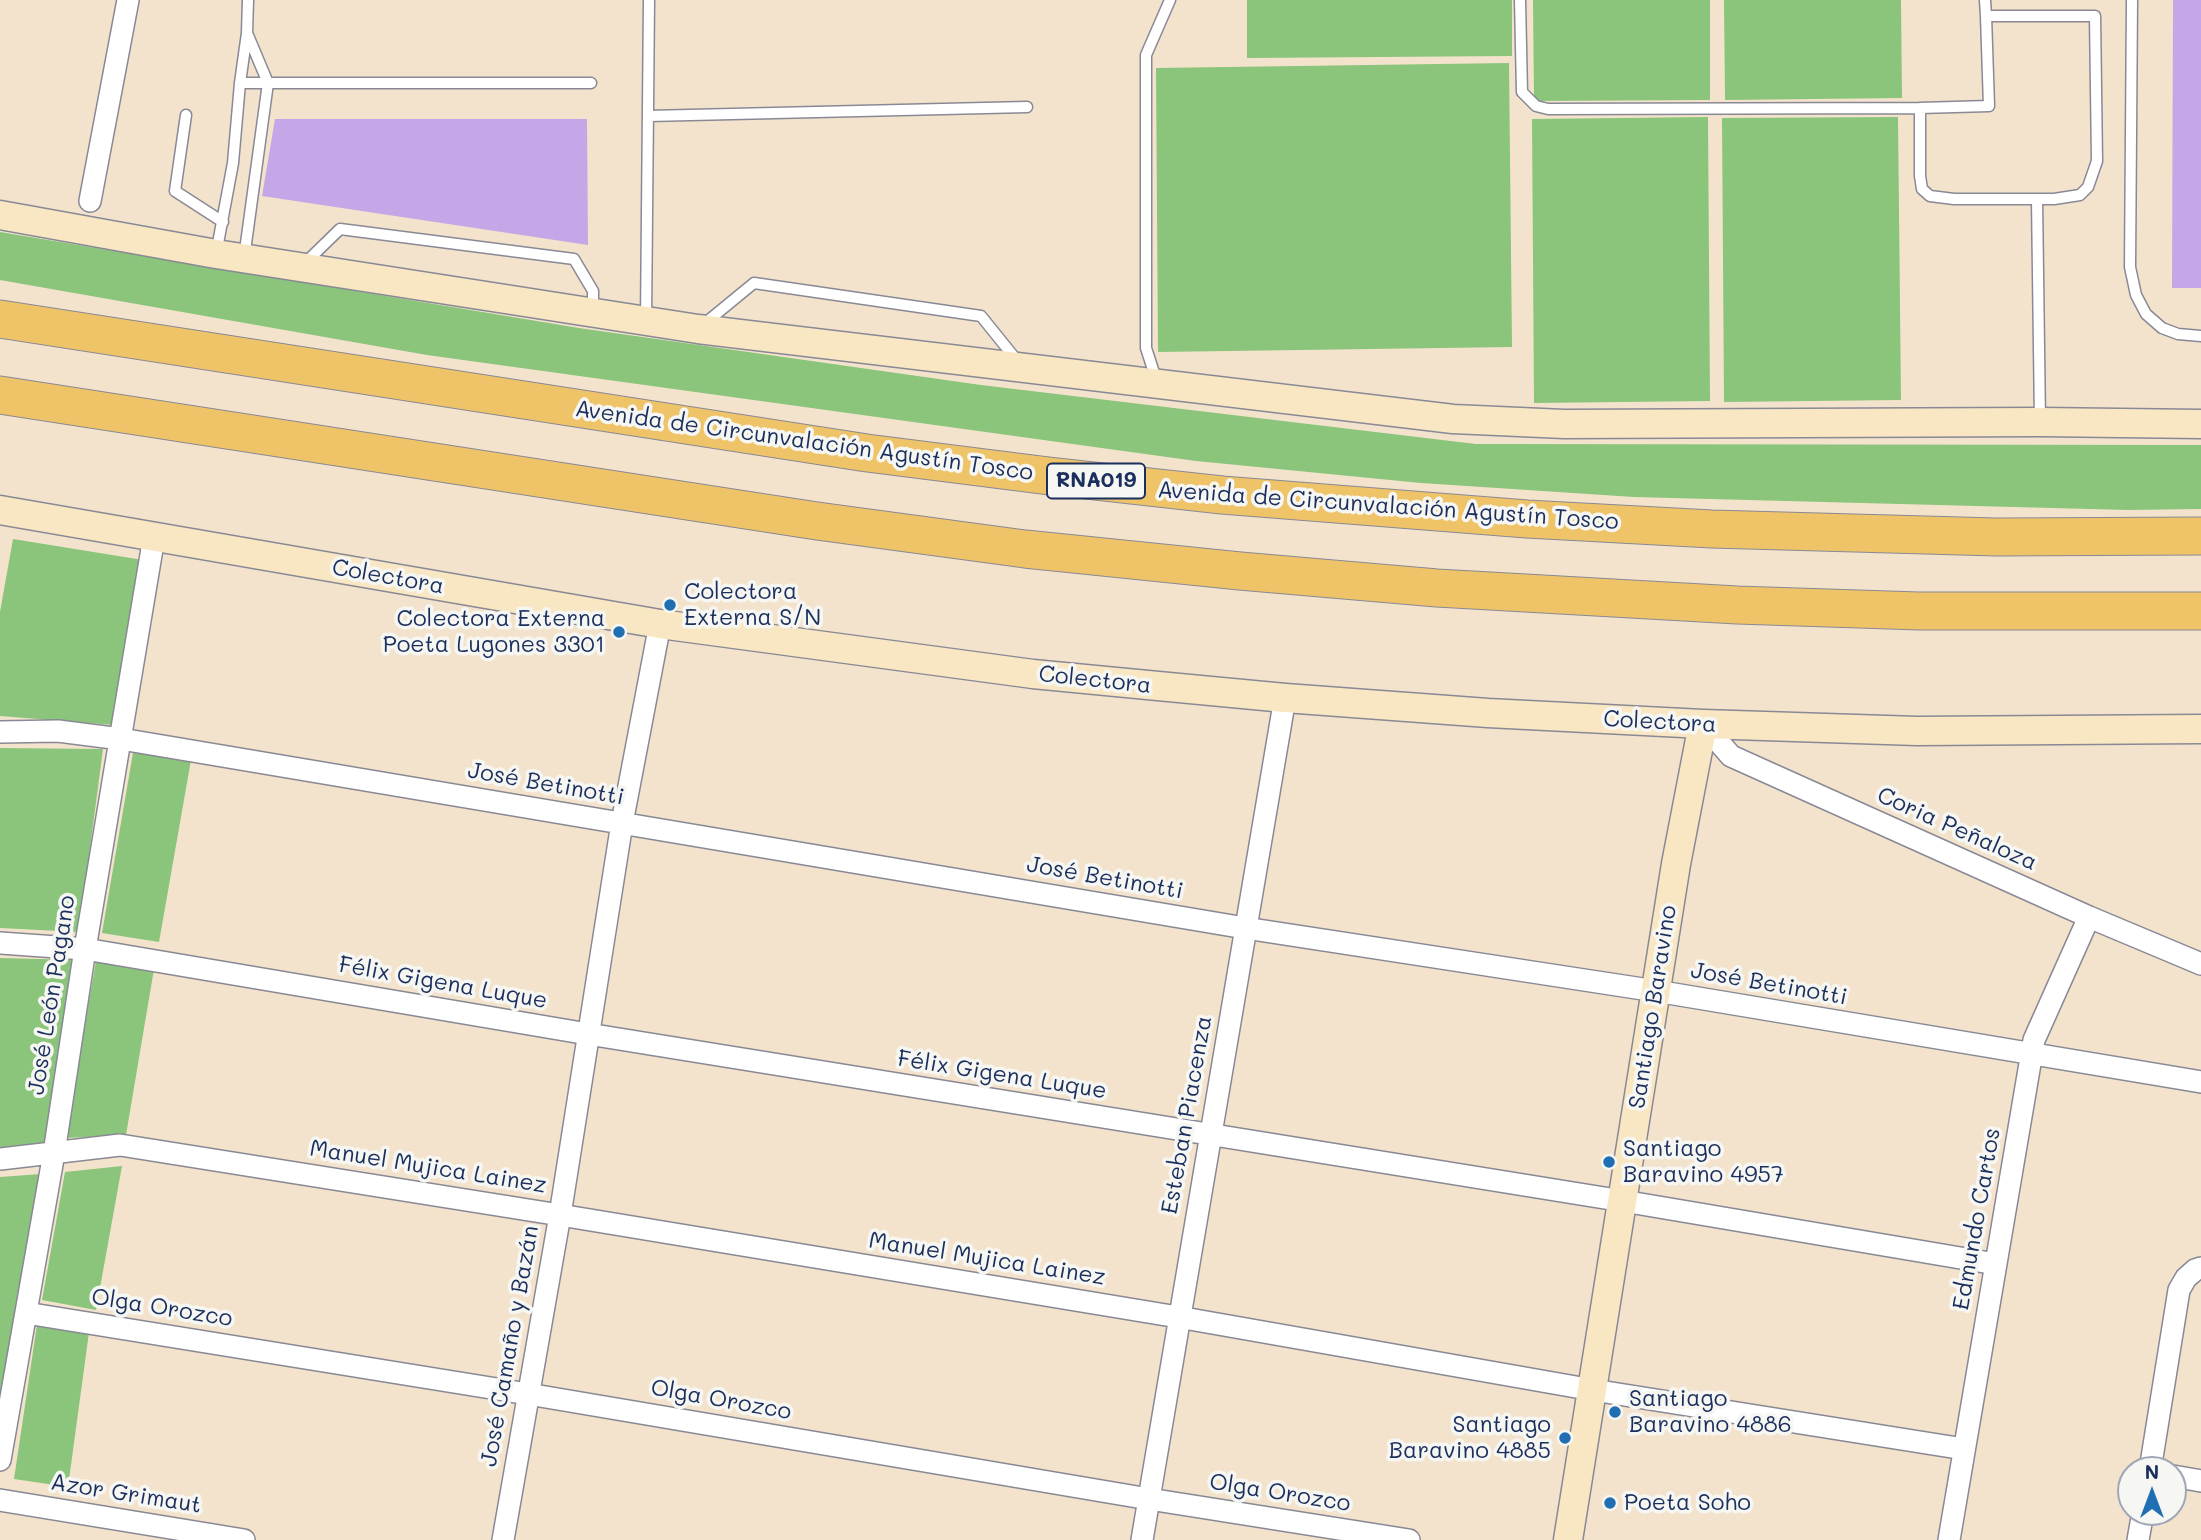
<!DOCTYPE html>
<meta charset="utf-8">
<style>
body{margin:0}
#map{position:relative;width:2201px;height:1540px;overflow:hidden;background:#f4e3cc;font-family:Mali,sans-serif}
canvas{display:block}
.north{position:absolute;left:2117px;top:1456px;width:70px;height:70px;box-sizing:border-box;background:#f6f6f2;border:2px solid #9ea6b7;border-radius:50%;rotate:0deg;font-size:19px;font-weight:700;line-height:28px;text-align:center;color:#1b2f5e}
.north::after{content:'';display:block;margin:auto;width:24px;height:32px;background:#1f6fb2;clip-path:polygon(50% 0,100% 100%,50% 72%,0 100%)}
</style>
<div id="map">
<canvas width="2201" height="1540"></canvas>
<div class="north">N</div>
</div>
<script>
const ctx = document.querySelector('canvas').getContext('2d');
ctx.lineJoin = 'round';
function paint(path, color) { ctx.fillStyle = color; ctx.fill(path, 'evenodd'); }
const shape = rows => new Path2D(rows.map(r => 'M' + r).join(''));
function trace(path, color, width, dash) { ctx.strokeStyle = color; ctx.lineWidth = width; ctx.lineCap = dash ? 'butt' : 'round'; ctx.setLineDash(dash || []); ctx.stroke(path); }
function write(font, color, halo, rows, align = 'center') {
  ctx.font = font + ' Mali,sans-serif'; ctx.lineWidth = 7; ctx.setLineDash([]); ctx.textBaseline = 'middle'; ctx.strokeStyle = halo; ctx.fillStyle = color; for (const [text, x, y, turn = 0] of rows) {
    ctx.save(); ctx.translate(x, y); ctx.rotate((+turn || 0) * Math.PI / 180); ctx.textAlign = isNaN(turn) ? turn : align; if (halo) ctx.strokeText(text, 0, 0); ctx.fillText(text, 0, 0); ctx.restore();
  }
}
paint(shape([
 [1247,0,1512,0,1512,56,1247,58],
 [1533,0,1710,0,1710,100,1534,101],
 [1724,0,1901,0,1902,98,1725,100],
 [1509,63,1512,347,1158,352,1156,68],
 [1708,117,1710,401,1534,403,1532,119],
 [1898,117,1901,400,1724,402,1722,118],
 [0,232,579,328,981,385,1476,444,2201,445,2201,509,2128,510,1634,497,1421,483,1196,461,427,355,0,280],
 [13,539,143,560,114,725,0,716,0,612],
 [134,747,191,760,159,942,102,933],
 [0,748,103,749,79,932,0,928],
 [0,958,79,960,47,1147,0,1151],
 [96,961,154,969,126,1135,65,1138],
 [122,1166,96,1310,42,1300,65,1172],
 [41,1174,0,1414,0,1177],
 [38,1318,90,1325,68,1487,14,1479]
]), '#8ac57b');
paint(shape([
 [2173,0,2201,0,2201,288,2172,288],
 [275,119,587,119,588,245,262,196]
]), '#c5a6e6');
const lane = shape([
 [1520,0,1522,92,1536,106,1548,109,1920,108],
 [1985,0,1986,16,2095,16,2097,161,2088,187,2080,195,2054,199,2037,199,2040,422],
 [2132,0,2130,267,2136,295,2146,314,2162,328,2178,334,2201,336],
 [1986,16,1989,106,1920,108,1920,176,1922,189,1930,196,1954,199,2037,199],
 [240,83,591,83],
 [186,115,175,191,223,222],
 [648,116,1027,107],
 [216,254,233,163,240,83,247,33,248,0],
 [244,258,268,83,247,33],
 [304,264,340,229,574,259,593,291,593,312],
 [646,321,649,0],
 [704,324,754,283,981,316,1019,363],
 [1157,382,1146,348,1146,55,1170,0]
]);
const street = shape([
 [90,201,128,0],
 [1703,724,1731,756,2089,917,2201,964],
 [0,732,58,731,121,739,1245,928,1656,991,2201,1082],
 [0,943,85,949,588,1034,1623,1201,1996,1264],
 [0,1159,120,1145,560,1215,1178,1317,1593,1390,1964,1449],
 [26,1313,528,1394,1149,1499,1409,1540],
 [0,1460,54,1153,85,949,154,537],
 [2150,1470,2179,1290,2186,1278,2195,1270,2201,1268],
 [2173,1476,2201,1481],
 [0,1500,244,1540],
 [503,1540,560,1215,622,823,660,624],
 [1142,1540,1285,698],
 [1949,1540,2034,1040,2089,917],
 [2138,1540,2143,1512]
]);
const secondary = shape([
 [0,215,216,254,698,329,1453,419,1564,424,2040,422,2201,424],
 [0,510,660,624,1033,674,1158,686,1285,698,1488,713,1703,724,1917,731,2201,729],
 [1568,1540,1676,864,1703,724]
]);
const highway = shape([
 [0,319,867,453,1049,476,1222,495,1527,519,1712,529,1996,537,2201,536],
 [0,395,817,521,1025,549,1240,571,1437,588,1737,605,1919,611,2201,611]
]);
trace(lane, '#888995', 13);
trace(street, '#888995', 24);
trace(secondary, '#888995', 31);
trace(highway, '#888995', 39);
trace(lane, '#fff', 10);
trace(street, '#fff', 21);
trace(secondary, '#f9e7c3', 28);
trace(highway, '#efc469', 37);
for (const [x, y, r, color] of [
 [670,605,7,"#1f6fb2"],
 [619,632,7,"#1f6fb2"],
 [1609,1162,7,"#1f6fb2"],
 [1615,1412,7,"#1f6fb2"],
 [1565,1438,7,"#1f6fb2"],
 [1610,1503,7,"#1f6fb2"]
]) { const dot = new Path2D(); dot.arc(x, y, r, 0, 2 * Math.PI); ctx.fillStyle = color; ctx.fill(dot); trace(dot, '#f6f6f2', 2.5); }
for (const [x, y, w] of [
 [1096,481,98]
]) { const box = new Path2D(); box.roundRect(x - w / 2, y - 17.5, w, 35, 5); ctx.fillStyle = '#f6f6f2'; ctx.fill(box); trace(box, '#1b2f5e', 2); }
write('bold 21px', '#1b2f5e', null, [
 ["RNA019",1096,481]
]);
write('23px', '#1b2f5e', '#f6f6f2', [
 ["Avenida de Circunvalación Agustín Tosco",804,441,8],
 ["Avenida de Circunvalación Agustín Tosco",1388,506,4],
 ["Colectora",388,577,10],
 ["Colectora",1095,680,6],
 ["Colectora",1660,722,3],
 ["José Betinotti",546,784,10],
 ["Coria Peñaloza",1957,829,24],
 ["José Betinotti",1105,878,10],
 ["Félix Gigena Luque",443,983,10],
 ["José Betinotti",1769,984,10],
 ["José León Pagano",52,995,-81],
 ["Santiago Baravino",1653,1007,-81],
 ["Félix Gigena Luque",1002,1075,9],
 ["Esteban Piacenza",1187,1115,-80],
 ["Manuel Mujica Lainez",428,1167,9],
 ["Edmundo Cartos",1977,1219,-80],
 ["Manuel Mujica Lainez",987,1259,9],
 ["Olga Orozco",162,1308,9],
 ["José Camaño y Bazán",510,1346,-80],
 ["Olga Orozco",721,1400,10],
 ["Olga Orozco",1280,1493,9],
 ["Azor Grimaut",126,1494,9]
]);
write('23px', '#1b2f5e', '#f6f6f2', [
 ["Colectora",684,592],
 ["Externa S/N",684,618],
 ["Colectora Externa",605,619,"right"],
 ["Poeta Lugones 3301",605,645,"right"],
 ["Santiago",1623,1149],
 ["Baravino 4957",1623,1175],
 ["Santiago",1629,1399],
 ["Baravino 4886",1629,1425],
 ["Santiago",1551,1425,"right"],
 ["Baravino 4885",1551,1451,"right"],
 ["Poeta Soho",1624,1503]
], 'left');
</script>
